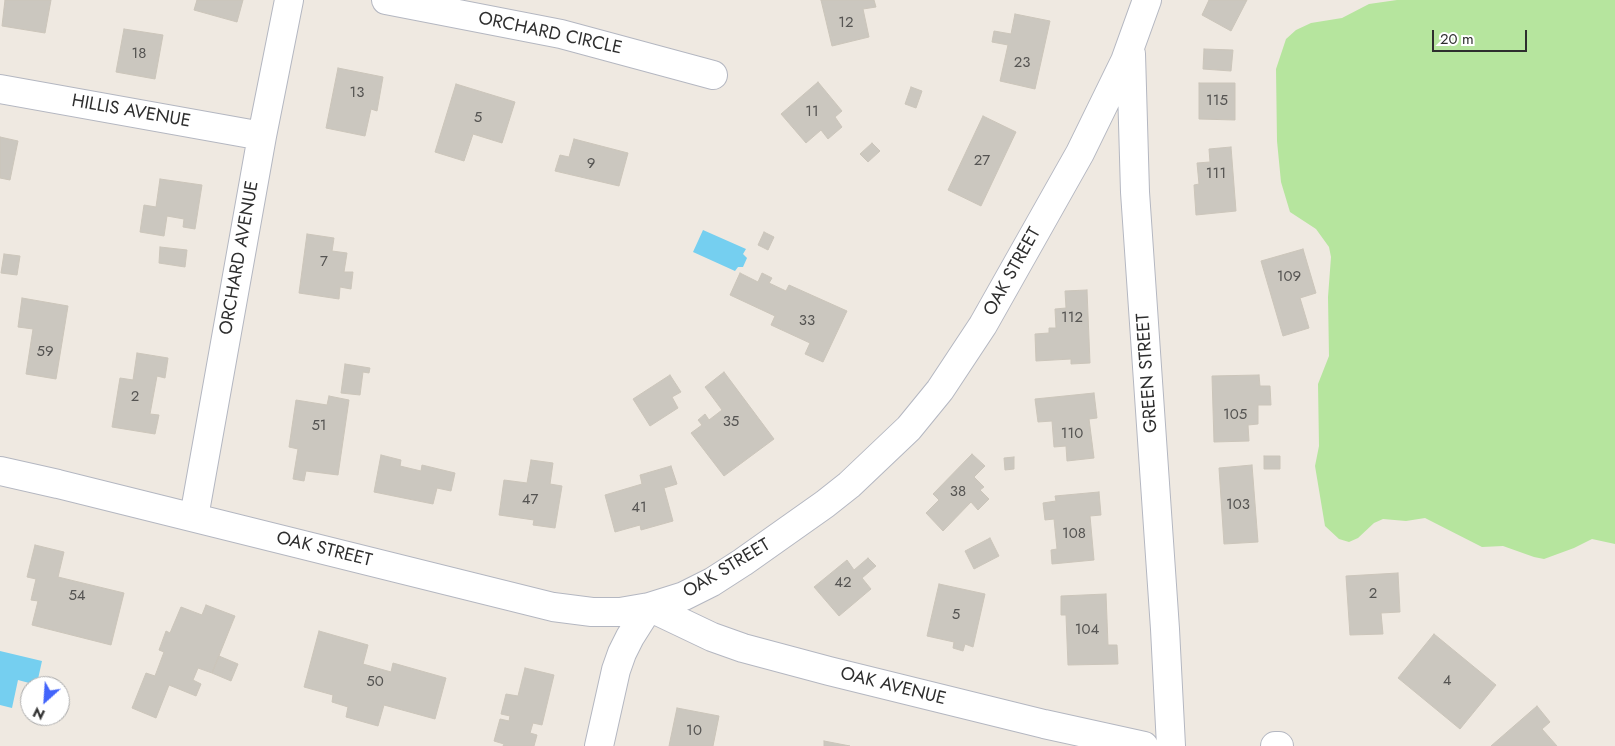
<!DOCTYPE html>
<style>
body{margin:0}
#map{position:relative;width:1615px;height:746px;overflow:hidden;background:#efe9e1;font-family:Jost,sans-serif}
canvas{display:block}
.north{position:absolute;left:20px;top:676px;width:50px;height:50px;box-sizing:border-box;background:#fff;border:1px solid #ababab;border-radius:50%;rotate:206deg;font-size:14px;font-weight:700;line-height:20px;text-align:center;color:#2e2e2e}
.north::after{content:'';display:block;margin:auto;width:18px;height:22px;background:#4264fb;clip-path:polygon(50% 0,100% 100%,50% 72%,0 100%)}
.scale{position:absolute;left:1432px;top:30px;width:95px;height:22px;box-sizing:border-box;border:2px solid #2e2e2e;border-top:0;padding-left:6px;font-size:15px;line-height:18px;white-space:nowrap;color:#2e2e2e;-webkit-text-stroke:4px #fff;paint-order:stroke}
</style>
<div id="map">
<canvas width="1615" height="746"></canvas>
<div class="north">N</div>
<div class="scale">20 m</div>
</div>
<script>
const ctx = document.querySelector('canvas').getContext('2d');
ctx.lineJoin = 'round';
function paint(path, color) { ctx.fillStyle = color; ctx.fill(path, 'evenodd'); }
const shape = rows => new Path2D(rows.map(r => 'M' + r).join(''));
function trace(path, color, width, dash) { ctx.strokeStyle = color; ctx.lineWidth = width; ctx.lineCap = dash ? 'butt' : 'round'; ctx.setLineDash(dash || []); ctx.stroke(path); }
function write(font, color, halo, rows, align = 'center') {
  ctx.font = font + ' Jost,sans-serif'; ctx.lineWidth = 4; ctx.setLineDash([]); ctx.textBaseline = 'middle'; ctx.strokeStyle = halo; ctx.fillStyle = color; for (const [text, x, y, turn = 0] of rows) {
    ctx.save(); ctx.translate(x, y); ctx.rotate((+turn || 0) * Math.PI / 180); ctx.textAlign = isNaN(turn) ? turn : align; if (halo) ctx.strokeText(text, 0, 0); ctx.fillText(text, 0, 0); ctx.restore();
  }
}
paint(shape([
 [1397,0,1615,0,1615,544,1592,539,1574,548,1544,559,1534,557,1503,546,1482,547,1425,518,1406,521,1383,519,1374,523,1358,538,1349,542,1339,539,1325,526,1315,466,1319,446,1318,384,1329,356,1328,297,1331,257,1329,247,1316,229,1290,212,1281,182,1277,141,1276,69,1286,39,1296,30,1311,23,1342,18,1369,4]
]), '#b6e59e');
paint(shape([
 [703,230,746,249,743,254,747,258,743,267,738,267,735,271,693,252],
 [0,651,42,661,38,679,35,678,33,684,18,680,12,708,0,705]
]), '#75cff0');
const building = shape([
 [5,0,51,0,45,33,2,26,5,0],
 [197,0,243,0,237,22,194,10,197,0],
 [821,0,874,0,876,7,863,9,869,37,832,46,821,0],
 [1209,0,1247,0,1231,31,1202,15,1209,0],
 [1015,14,1050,21,1035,89,1000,81,1008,45,992,42,994,31,1011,34,1015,14],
 [124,29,163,35,155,79,116,72,124,29],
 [1204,49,1233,50,1231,71,1203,69,1204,49],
 [338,68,383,77,377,111,371,109,365,136,326,128,338,68],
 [818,82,842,111,835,117,842,127,828,139,821,130,806,143,781,114,818,82],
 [1199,83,1235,83,1235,120,1199,119,1199,83],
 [456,84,515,102,502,143,473,134,464,161,435,152,456,84],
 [911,87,922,91,916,108,905,104,911,87],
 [983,116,1016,132,981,206,948,190,983,116],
 [0,137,18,141,10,180,0,178,0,137],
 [574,139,628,153,619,186,555,171,560,155,569,157,574,139],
 [872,143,880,151,868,162,860,154,872,143],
 [1231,147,1236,211,1196,215,1194,185,1199,184,1197,163,1210,162,1209,149,1231,147],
 [160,179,202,185,195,229,183,227,184,219,167,216,164,236,140,232,144,205,156,207,160,179],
 [764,232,774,237,768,250,758,245,764,232],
 [307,234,334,238,332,251,347,253,344,272,353,272,351,289,340,287,339,299,299,293,307,234],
 [160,247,187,250,185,267,159,263,160,247],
 [1303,249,1316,293,1300,298,1309,328,1283,336,1261,261,1303,249],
 [4,254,20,256,17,275,1,273,4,254],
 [740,273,758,282,762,273,772,278,769,283,786,291,789,285,847,311,823,362,805,354,810,343,771,325,775,316,730,295,740,273],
 [1087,290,1090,363,1071,364,1071,359,1036,361,1035,334,1049,333,1049,328,1056,328,1055,309,1066,308,1065,291,1087,290],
 [22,298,68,306,56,379,26,374,33,329,18,327,22,298],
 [137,353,168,358,165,378,157,376,150,414,159,415,155,434,112,427,120,378,133,380,137,353],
 [345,364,370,368,369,373,363,372,360,395,341,393,345,364],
 [724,372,774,439,724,476,691,433,702,425,698,420,705,414,709,420,722,410,705,387,724,372],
 [670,375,681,392,672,397,678,408,650,426,633,399,670,375],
 [1259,375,1260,386,1270,386,1271,405,1258,405,1258,424,1248,425,1249,441,1214,442,1212,376,1259,375],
 [1094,393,1097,418,1089,419,1094,458,1067,461,1066,446,1054,447,1052,421,1038,422,1035,399,1094,393],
 [329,396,349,400,338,475,306,471,304,481,293,479,298,449,289,447,296,400,327,405,329,396],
 [972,454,985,466,974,477,984,487,980,490,989,499,978,510,971,502,943,531,926,513,939,500,933,494,972,454],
 [381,455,401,460,400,466,421,471,422,465,455,473,451,491,437,488,433,504,374,492,381,455],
 [1264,456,1280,456,1280,469,1264,469,1264,456],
 [1014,457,1014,469,1005,470,1004,458,1014,457],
 [531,460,553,463,550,484,562,486,555,528,533,525,534,520,499,515,504,480,527,483,531,460],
 [1252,465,1258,542,1224,544,1219,468,1252,465],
 [671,466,677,484,664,488,673,521,641,530,640,525,615,532,605,495,642,484,640,475,671,466],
 [1099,492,1101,515,1090,516,1094,560,1052,564,1051,550,1057,549,1054,519,1045,520,1043,503,1056,501,1055,496,1099,492],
 [990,538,999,556,974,569,965,551,990,538],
 [35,545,64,552,58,577,124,593,111,645,32,625,38,601,31,600,36,579,27,577,35,545],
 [868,558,876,566,862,578,871,589,839,616,814,587,847,560,854,570,868,558],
 [1398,573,1400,612,1381,613,1383,634,1350,635,1346,576,1398,573],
 [939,584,985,594,973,647,965,644,963,651,953,648,954,642,927,636,939,584],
 [1106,594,1108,645,1117,645,1118,664,1068,665,1066,615,1061,615,1061,596,1106,594],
 [206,605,235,616,212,673,198,668,193,680,201,684,196,696,169,685,156,718,132,708,146,673,155,676,164,652,159,650,166,631,170,633,181,607,202,615,206,605],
 [319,631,368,645,363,664,391,672,393,663,446,678,435,719,384,705,378,726,346,717,348,707,332,702,333,695,304,687,319,631],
 [1434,634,1496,685,1460,729,1398,678,1434,634],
 [219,656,238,664,231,681,212,673,219,656],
 [525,668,554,675,542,725,533,723,530,733,537,735,534,746,503,746,504,744,494,741,500,719,509,721,510,716,501,714,506,694,518,696,525,668],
 [1537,706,1550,722,1542,729,1557,746,1491,746,1537,706],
 [677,708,719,716,713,746,669,746,677,708],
 [824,741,850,746,824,746,824,741]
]);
paint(building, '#cbc7bf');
trace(building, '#cbc5ba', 1);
const minor = shape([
 [386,0,561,34,713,75],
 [1131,54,1135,192,1165,629,1171,746],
 [0,89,262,136],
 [0,471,58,484,553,607,592,612,620,612,649,607,684,596,712,582,743,562,825,504,849,485,909,428,940,390,983,325,1080,153,1125,61,1147,0],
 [194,517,262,136,289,0],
 [599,746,616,670,622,653,630,637,649,607,712,637,743,648,829,671,1044,724,1144,746],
 [1275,746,1279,746]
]);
trace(minor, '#b4b7c1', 30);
trace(minor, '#fff', 28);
write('15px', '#555452', null, [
 ["12",846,23],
 ["18",139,54],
 ["23",1022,63],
 ["13",357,93],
 ["115",1217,101],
 ["11",812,112],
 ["5",478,118],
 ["27",982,161],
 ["9",591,164],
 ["111",1216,174],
 ["7",324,262],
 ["109",1289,277],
 ["112",1072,318],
 ["33",807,321],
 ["59",45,352],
 ["2",135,397],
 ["105",1235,415],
 ["35",731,422],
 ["51",319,426],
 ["110",1072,434],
 ["38",958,492],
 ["47",530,500],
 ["103",1238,505],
 ["41",639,508],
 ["108",1074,534],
 ["42",843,583],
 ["2",1373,594],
 ["54",77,596],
 ["5",956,615],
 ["104",1087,630],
 ["4",1447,681],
 ["50",375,682],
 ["10",694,731]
]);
write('18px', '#2e2e2e', '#fff', [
 ["ORCHARD CIRCLE",550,34,12],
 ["HILLIS AVENUE",131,112,10],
 ["ORCHARD AVENUE",240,258,-80],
 ["OAK STREET",1013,272,-61],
 ["GREEN STREET",1148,373,-94],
 ["OAK STREET",324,550,14],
 ["OAK STREET",727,569,-31],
 ["OAK AVENUE",893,687,14]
]);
</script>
